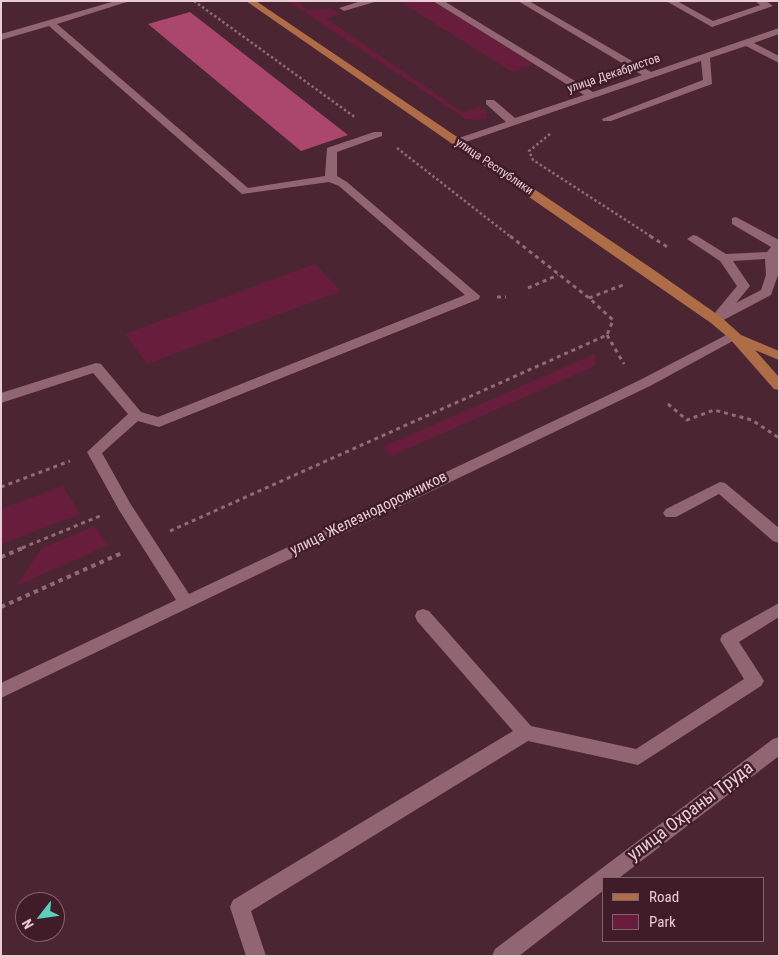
<!DOCTYPE html>
<meta charset="utf-8">
<style>
body{margin:0}
#map{position:relative;width:780px;height:957px;overflow:hidden;background:#4c2532;font-family:"Roboto Condensed",sans-serif}
canvas{display:block}
.frame{position:absolute;inset:0;border:2px solid #e7cdd4;pointer-events:none}
.legend{position:absolute;left:602px;top:877px;width:162px;height:65px;box-sizing:border-box;background:#401b28;border:1px solid #83626d;margin:0;padding:6px 9px;list-style:none;font-size:15px;color:#e7cdd4}
.legend li{display:flex;align-items:center;gap:10px;height:25px}
.legend b{width:25px;border:1px solid #83626d}
.north{position:absolute;left:15px;top:892px;width:50px;height:50px;box-sizing:border-box;background:#401b28;border:1px solid #83626d;border-radius:50%;rotate:240deg;font-size:14px;font-weight:700;line-height:20px;text-align:center;color:#e7cdd4}
.north::after{content:'';display:block;margin:auto;width:18px;height:22px;background:#5dceb9;clip-path:polygon(50% 0,100% 100%,50% 72%,0 100%)}
</style>
<div id="map">
<canvas width="780" height="957"></canvas>
<div class="frame"></div>
<ul class="legend">
<li><b style="height:6px;background:#ae6d47"></b>Road</li>
<li><b style="height:14px;background:#691d3c"></b>Park</li>
</ul>
<div class="north">N</div>
</div>
<script>
const ctx = document.querySelector('canvas').getContext('2d');
ctx.lineJoin = 'round';
function paint(path, color) { ctx.fillStyle = color; ctx.fill(path, 'evenodd'); }
const shape = rows => new Path2D(rows.map(r => 'M' + r).join(''));
function trace(path, color, width, dash) { ctx.strokeStyle = color; ctx.lineWidth = width; ctx.lineCap = dash ? 'butt' : 'round'; ctx.setLineDash(dash || []); ctx.stroke(path); }
function write(font, color, halo, rows, align = 'center') {
  ctx.font = font + ' "Roboto Condensed",sans-serif'; ctx.lineWidth = 5; ctx.setLineDash([]); ctx.textBaseline = 'middle'; ctx.strokeStyle = halo; ctx.fillStyle = color; for (const [text, x, y, turn = 0] of rows) {
    ctx.save(); ctx.translate(x, y); ctx.rotate((+turn || 0) * Math.PI / 180); ctx.textAlign = isNaN(turn) ? turn : align; if (halo) ctx.strokeText(text, 0, 0); ctx.fillText(text, 0, 0); ctx.restore();
  }
}
paint(shape([
 [288,1,296,1,308,10,330,8,340,14,327,19,462,112,479,107,487,112,487,117,479,120,466,119],
 [399,1,434,2,534,64,512,72],
 [315,264,341,291,147,364,125,334],
 [595,354,595,366,391,456,383,447],
 [63,486,80,514,1,544,1,509],
 [95,526,108,545,16,586,42,548]
]), '#691d3c');
paint(shape([
 [190,12,348,135,301,151,148,24]
]), '#ab476c');
trace(shape([
 [194,1,356,118],
 [550,134,529,151,533,160,652,237],
 [397,148,511,237]
]), '#8e6c77', 2.5, [2.5, 2.5]);
trace(shape([
 [650,236,669,248],
 [528,288,558,275],
 [497,297,506,297],
 [589,298,623,285],
 [607,335,624,364],
 [668,404,687,420,714,410,752,420,779,438],
 [1,487,70,461],
 [170,531,607,335,613,320,589,298,510,236],
 [22,548,100,516]
]), '#8e6c77', 3, [4, 4]);
trace(shape([
 [1,557,25,547],
 [1,607,124,552]
]), '#8e6c77', 4, [4.5, 4.5]);
paint(shape([
 [115,1,130,1,57,24,248,188,325,176,327,148,374,132,382,132,382,136,337,152,337,176,347,182,480,296,479,299,159,427,138,421,102,453,130,503,189,594,640,380,730,333,735,332,742,336,650,386,1,698,1,683,176,600,119,510,87,452,128,414,93,373,1,403,1,393,96,363,101,364,141,412,158,417,465,295,339,186,329,182,242,194,49,26,1,40,1,34,115,1],
 [361,1,378,1,344,11,339,8,361,1],
 [433,1,444,1,593,92,642,75,518,1,529,1,651,72,779,28,779,34,754,43,779,56,779,63,746,46,710,58,712,84,611,121,603,121,602,119,703,80,701,61,457,145,453,144,453,140,506,122,486,104,486,100,494,100,515,118,584,95,433,1],
 [666,1,677,1,713,21,760,5,755,1,766,1,773,6,712,27,666,1],
 [736,217,779,240,778,275,771,295,716,324,709,320,737,286,720,261,687,239,693,235,697,236,726,254,767,252,771,247,732,224,732,218,736,217],
 [765,259,766,275,761,290,736,303,750,286,733,261,765,259],
 [720,482,725,483,779,528,779,543,773,541,719,494,676,517,666,517,663,513,666,509,720,482],
 [779,603,779,617,739,642,761,676,764,681,761,686,638,765,528,741,251,911,266,956,246,956,230,907,233,900,513,731,417,621,415,616,417,611,423,609,429,611,531,726,636,749,744,679,720,640,722,635,779,603],
 [779,737,779,756,619,878,604,878,604,890,519,956,492,956,495,949,773,739,779,737]
]), '#926573');
paint(shape([
 [246,1,256,1,654,270,721,317,741,335,779,351,779,360,755,350,779,377,779,390,774,389,730,339,711,323,246,1]
]), '#ae6d47');
write('12px', '#e7cdd4', '#401b28', [
 ["улица Декабристов",614,74,-19],
 ["улица Республики",494,167,34]
]);
write('15px', '#e7cdd4', '#401b28', [
 ["улица Железнодорожников",369,514,-26]
]);
write('18px', '#e7cdd4', '#401b28', [
 ["улица Охраны Труда",691,812,-37]
]);
</script>
